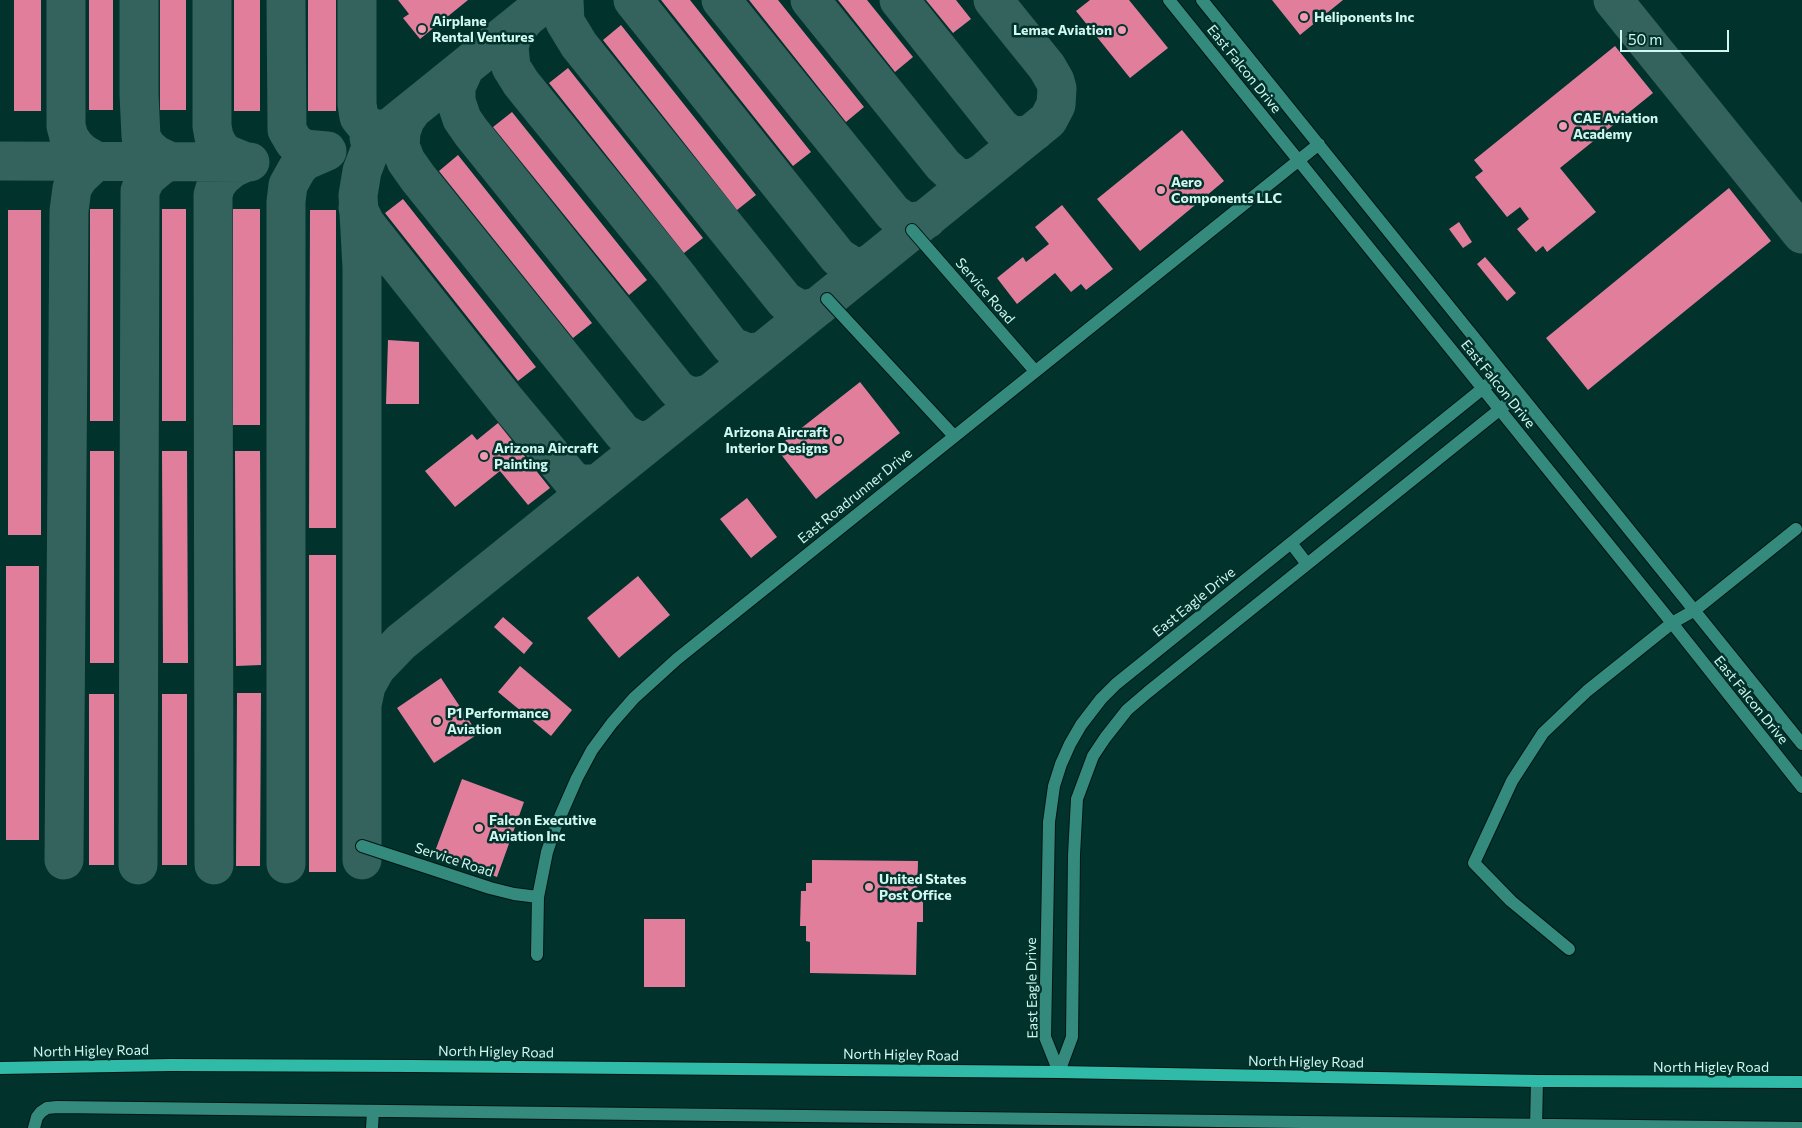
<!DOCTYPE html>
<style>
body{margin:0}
#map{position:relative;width:1802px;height:1128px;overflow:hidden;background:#01322c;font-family:Commissioner,sans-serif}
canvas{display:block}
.scale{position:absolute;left:1620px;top:30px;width:109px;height:22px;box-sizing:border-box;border:2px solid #d1f8f0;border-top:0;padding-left:6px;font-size:15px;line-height:18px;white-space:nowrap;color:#d1f8f0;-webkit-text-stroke:4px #01322c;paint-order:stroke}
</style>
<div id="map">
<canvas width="1802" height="1128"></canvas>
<div class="scale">50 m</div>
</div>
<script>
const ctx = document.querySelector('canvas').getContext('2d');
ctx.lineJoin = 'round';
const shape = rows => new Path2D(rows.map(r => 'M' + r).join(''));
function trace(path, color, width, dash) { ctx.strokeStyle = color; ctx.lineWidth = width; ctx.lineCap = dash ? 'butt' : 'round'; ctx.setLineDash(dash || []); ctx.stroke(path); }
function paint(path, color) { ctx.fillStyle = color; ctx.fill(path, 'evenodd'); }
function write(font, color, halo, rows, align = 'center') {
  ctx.font = font + ' Commissioner,sans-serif'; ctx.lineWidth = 5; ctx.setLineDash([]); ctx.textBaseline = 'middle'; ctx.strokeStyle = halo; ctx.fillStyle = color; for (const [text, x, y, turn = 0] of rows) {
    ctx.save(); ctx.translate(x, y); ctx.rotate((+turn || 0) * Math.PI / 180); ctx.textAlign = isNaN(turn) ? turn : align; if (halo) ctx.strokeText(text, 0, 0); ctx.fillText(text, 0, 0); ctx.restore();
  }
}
trace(shape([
 [212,0,212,126,214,137,218,145,224,153,246,162,233,168,222,177,216,185,213,195,214,865],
 [357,0,357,104,359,117,363,122,372,129,385,129,392,126],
 [564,0,565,22,579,45,785,301,799,309,805,310,819,306],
 [633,0,838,257,854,267,864,267,871,263],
 [721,0,893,213,903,220,912,222,927,219],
 [810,0,943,165,955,176,963,179,974,178,984,172],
 [899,0,1001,128,1011,135,1016,136,1028,135,1035,131],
 [1613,0,1802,234],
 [526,18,513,33,509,47,511,67,521,83,674,272,731,346,748,353,763,351],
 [465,67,456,87,456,101,462,119,471,132,677,389,685,394,696,397,711,393],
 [413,109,405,120,401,132,400,146,406,161,418,178,623,433,638,441,650,440,657,436],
 [369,138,392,126,548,0],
 [0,161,250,162],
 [358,208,365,223,507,402,572,480,581,484,595,484,601,481],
 [362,705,366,686,376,668,401,642,763,351,1048,120,1056,105,1057,88,1055,81,1047,67,993,0],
 [64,860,69,211,72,188,79,177,96,161,82,153,75,146,69,137,66,126,66,0],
 [362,860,362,268,358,195,362,171,370,150,380,136,392,126],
 [286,864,286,202,288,185,297,169,304,161,327,151,304,149,294,142,287,130,286,0],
 [138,865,140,198,140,191,146,178,159,167,169,161,156,155,147,147,141,137,139,94,139,0]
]), '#34625c', 39);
paint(shape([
 [14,0,41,0,41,111,14,111],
 [89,0,113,0,113,110,89,110],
 [160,0,186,0,186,110,160,110],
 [234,0,260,0,260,111,234,111],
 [308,0,336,0,336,111,308,111],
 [398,0,468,0,420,39,403,18,409,14],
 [661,0,690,0,811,152,793,166],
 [749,0,778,0,864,107,846,122],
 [838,0,867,0,913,57,895,72],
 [926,0,956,0,971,19,953,33],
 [1090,0,1129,0,1168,48,1130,78,1076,11],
 [1272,0,1343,0,1300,35],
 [621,25,756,195,737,210,603,40],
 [1615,46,1653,93,1560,168,1596,212,1547,252,1543,246,1536,252,1517,229,1529,219,1520,207,1507,217,1475,177,1483,171,1474,160],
 [568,68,703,238,684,253,549,83],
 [512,112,647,280,629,295,493,127],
 [1182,130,1224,181,1140,251,1097,199],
 [458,155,592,323,573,338,439,171],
 [1729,188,1771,241,1588,390,1546,338],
 [403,199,536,367,518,381,385,213],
 [1062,205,1113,269,1086,290,1081,284,1071,292,1055,273,1017,304,997,278,1023,257,1026,262,1049,244,1035,227],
 [90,209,113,209,113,421,90,421],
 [162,209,186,209,186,421,162,421],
 [233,209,260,209,260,425,233,425],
 [8,210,41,210,41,535,8,535],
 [310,210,336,210,336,528,309,528],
 [1459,222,1472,242,1463,248,1449,229],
 [1485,257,1516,293,1507,301,1477,264],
 [388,340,419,342,419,404,386,404],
 [860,382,900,433,816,499,776,448],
 [498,423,550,488,528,505,500,471,455,507,425,471,472,434,477,440],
 [90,451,114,451,114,663,90,663],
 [162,451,187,451,188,663,163,663],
 [235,451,260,451,261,665,236,666],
 [747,498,777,537,751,558,720,519],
 [309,555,336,555,336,872,309,872],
 [6,566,39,566,39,840,6,840],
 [638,576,670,615,619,658,587,618],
 [503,617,533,643,524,654,494,627],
 [520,666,572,710,551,736,498,692],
 [441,678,478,734,434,763,397,708],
 [237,693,261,693,260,866,236,866],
 [89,694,114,694,114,865,89,865],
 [162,694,187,694,187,865,162,865],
 [462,779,524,802,497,877,434,854],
 [812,860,918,861,917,898,923,898,923,922,917,922,916,975,810,973,810,942,806,941,806,926,800,926,801,891,806,891,806,883,812,883],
 [644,919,685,919,685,987,644,987]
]), '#e17e9b');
const minor = shape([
 [1169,0,1672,623,1802,787],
 [1202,0,1802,744],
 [912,230,1035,371],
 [827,299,954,436],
 [1291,543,1307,564],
 [362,846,490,888,514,894,538,897],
 [1569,949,1511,901,1474,863,1512,781,1543,733,1587,691,1672,623,1695,610,1796,529],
 [537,955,538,897,547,852,555,828,577,778,592,750,612,723,634,698,677,659,1319,144],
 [1059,1072,1045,1037,1049,822,1054,786,1061,764,1070,744,1081,725,1101,699,1116,684,1502,373],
 [1059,1072,1072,1037,1074,855,1077,799,1093,756,1105,738,1127,710,1148,692,1519,394],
 [34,1128,37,1117,41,1112,47,1108,57,1107,1802,1128],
 [372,1128,373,1111],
 [1536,1128,1537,1081]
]);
const major = shape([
 [0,1068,171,1065,413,1066,1059,1072,1537,1081,1802,1082]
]);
trace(minor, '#001714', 14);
trace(major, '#001714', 14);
trace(minor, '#348a7d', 12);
trace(major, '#30baa8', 12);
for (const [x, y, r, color] of [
 [1304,17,5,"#f19ab2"],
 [422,29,5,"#f19ab2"],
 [1122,30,5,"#f19ab2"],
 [1563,126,5,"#f19ab2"],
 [1161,190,5,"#f19ab2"],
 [838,440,5,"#f19ab2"],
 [484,456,5,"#f19ab2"],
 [437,721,5,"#f19ab2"],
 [479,828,5,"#f19ab2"],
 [869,887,5,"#f19ab2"]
]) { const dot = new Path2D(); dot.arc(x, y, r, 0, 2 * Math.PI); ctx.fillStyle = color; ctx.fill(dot); trace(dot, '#01322c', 2); }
write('bold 14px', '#d1f8f0', '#01322c', [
 ["Heliponents Inc",1314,17],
 ["Airplane",432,21],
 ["Rental Ventures",432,37],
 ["Lemac Aviation",1112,30,"right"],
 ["CAE Aviation",1573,118],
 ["Academy",1573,134],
 ["Aero",1171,182],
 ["Components LLC",1171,198],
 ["Arizona Aircraft",828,432,"right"],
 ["Interior Designs",828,448,"right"],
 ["Arizona Aircraft",494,448],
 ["Painting",494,464],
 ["P1 Performance",447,713],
 ["Aviation",447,729],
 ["Falcon Executive",489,820],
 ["Aviation Inc",489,836],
 ["United States",879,879],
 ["Post Office",879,895]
], 'left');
write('14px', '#d1f8f0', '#01322c', [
 ["East Falcon Drive",1244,69,51],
 ["Service Road",985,291,49],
 ["East Falcon Drive",1498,384,51],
 ["East Roadrunner Drive",855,496,-39],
 ["East Eagle Drive",1194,602,-39],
 ["East Falcon Drive",1751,700,51],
 ["Service Road",454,860,18],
 ["East Eagle Drive",1032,988,-91],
 ["North Higley Road",91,1051,-1],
 ["North Higley Road",496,1052,1],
 ["North Higley Road",901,1055,1],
 ["North Higley Road",1306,1062,1],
 ["North Higley Road",1711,1067]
]);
</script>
